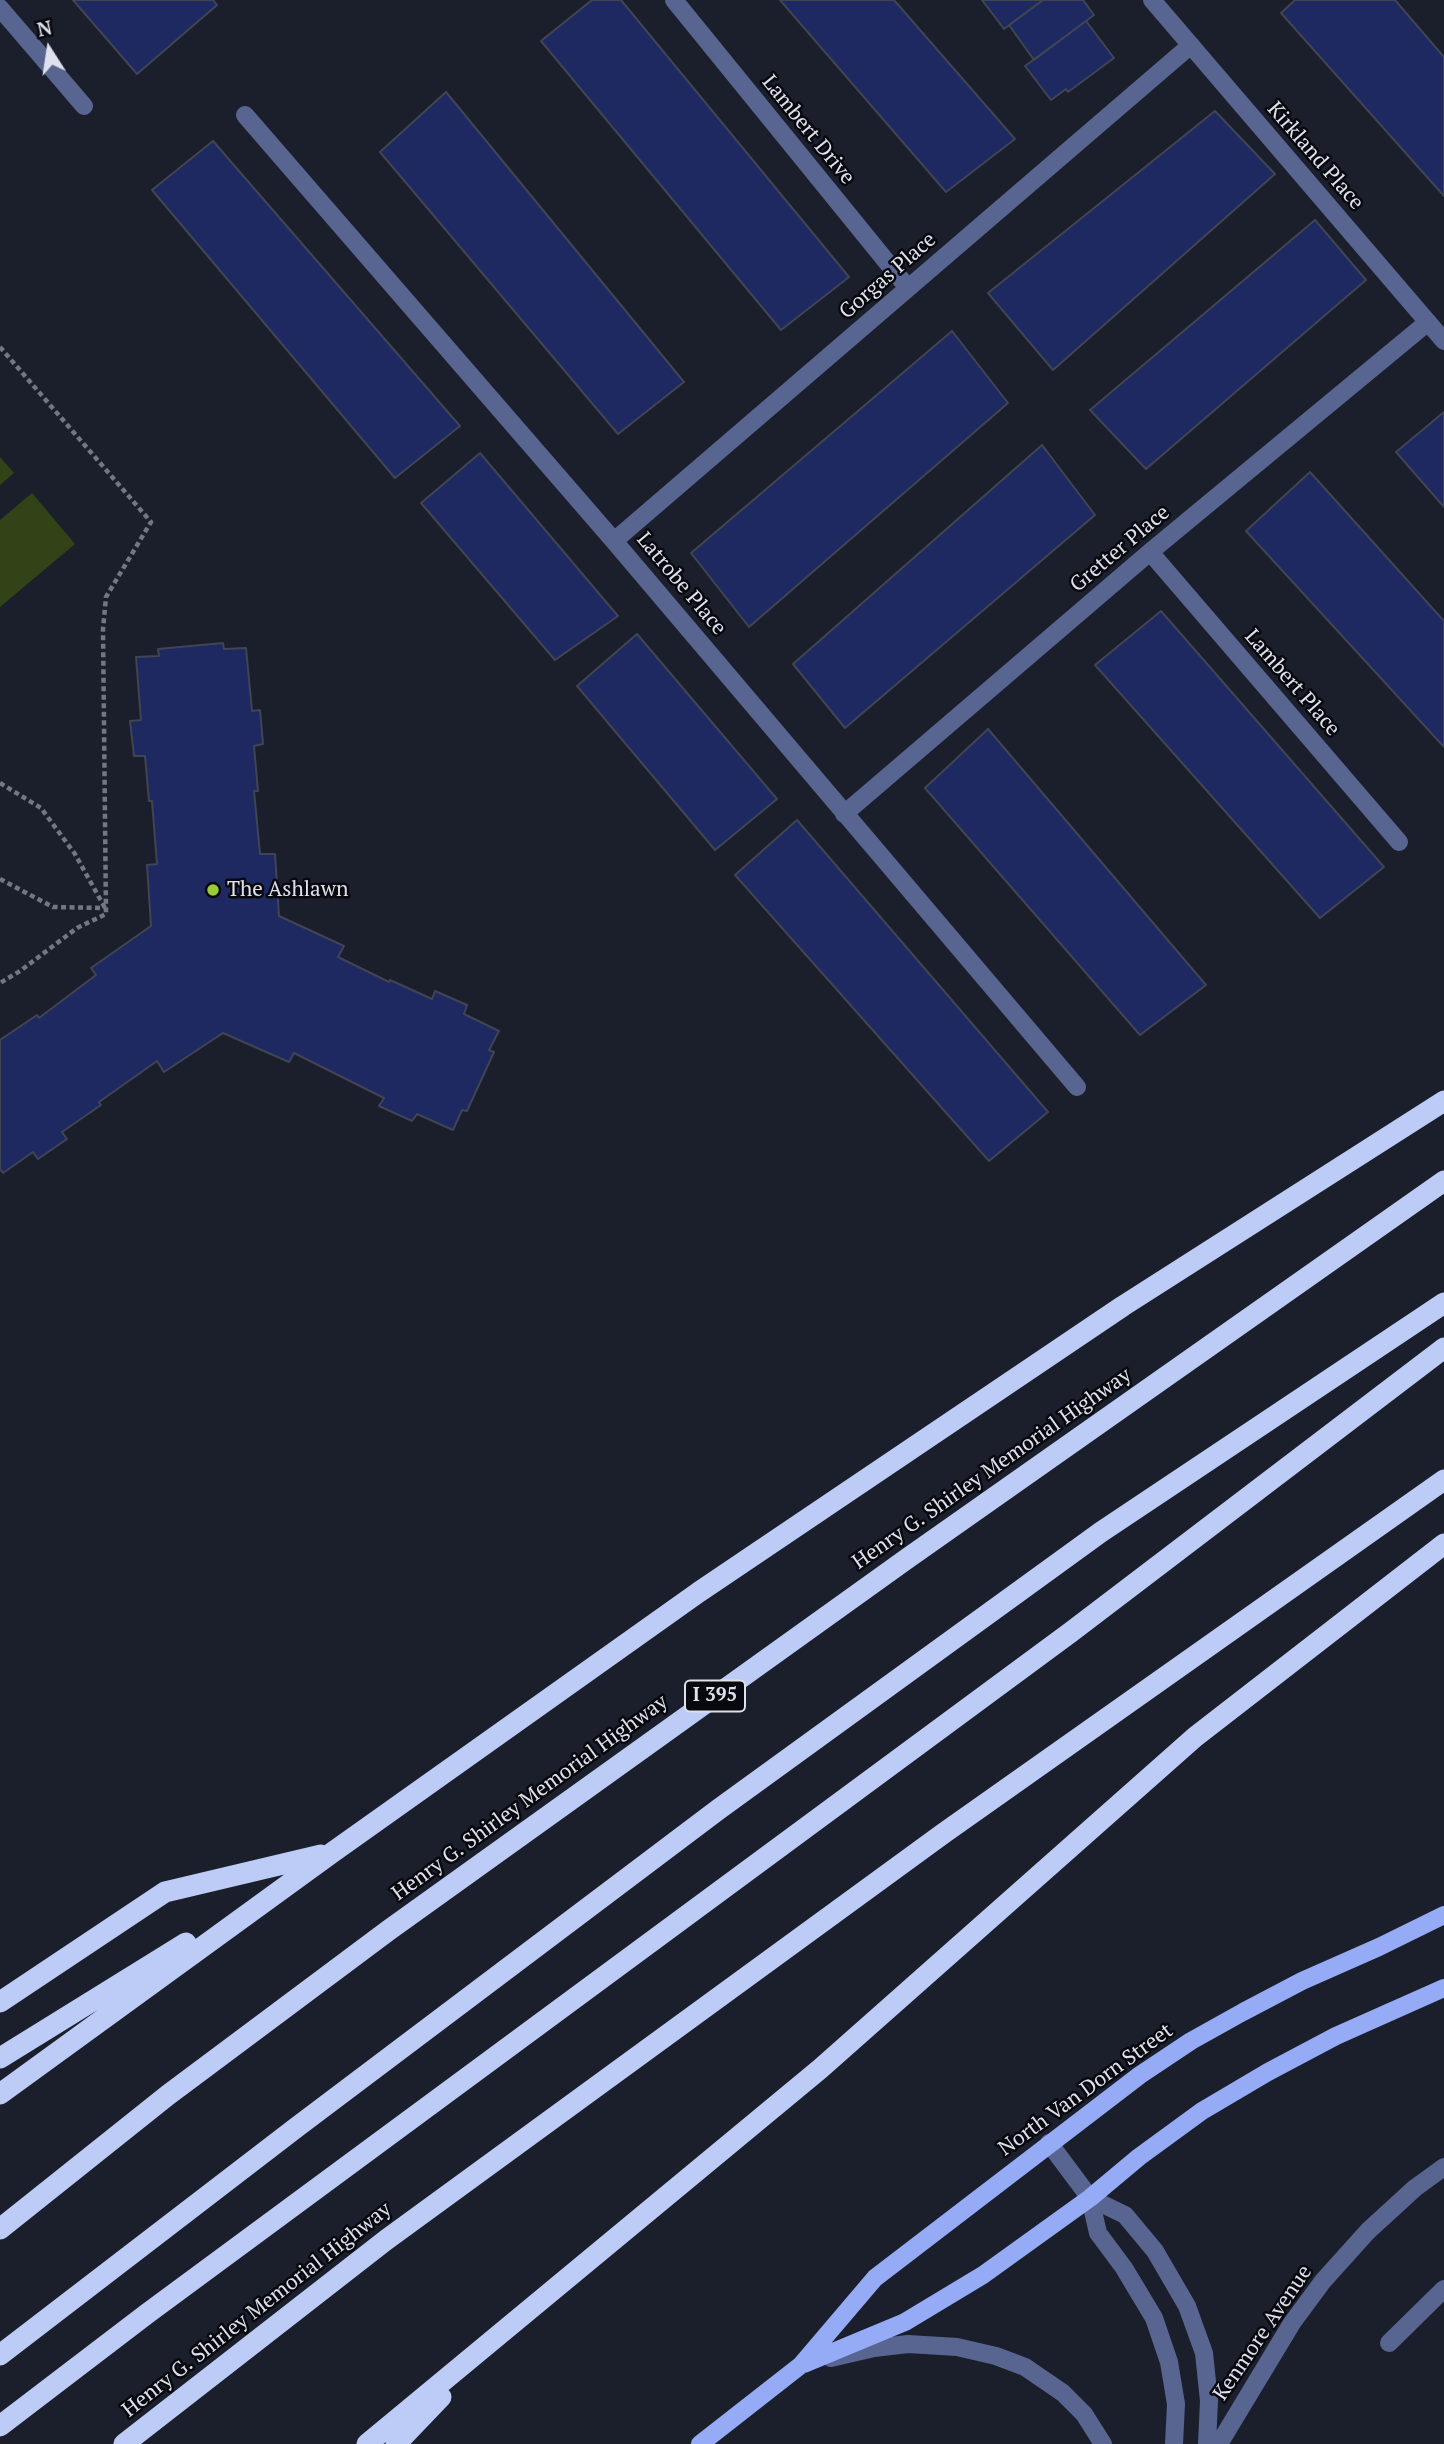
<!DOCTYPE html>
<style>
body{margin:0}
#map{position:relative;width:1444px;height:2444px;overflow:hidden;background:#1b1f2c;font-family:"PT Serif",serif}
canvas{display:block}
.north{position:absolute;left:14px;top:14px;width:70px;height:70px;-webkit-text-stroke:5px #07090f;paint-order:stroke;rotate:348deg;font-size:19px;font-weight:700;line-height:28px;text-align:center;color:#dfe2ec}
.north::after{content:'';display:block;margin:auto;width:24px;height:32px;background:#dfe2ec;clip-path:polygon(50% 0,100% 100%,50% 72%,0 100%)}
</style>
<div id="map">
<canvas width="1444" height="2444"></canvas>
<div class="north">N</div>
</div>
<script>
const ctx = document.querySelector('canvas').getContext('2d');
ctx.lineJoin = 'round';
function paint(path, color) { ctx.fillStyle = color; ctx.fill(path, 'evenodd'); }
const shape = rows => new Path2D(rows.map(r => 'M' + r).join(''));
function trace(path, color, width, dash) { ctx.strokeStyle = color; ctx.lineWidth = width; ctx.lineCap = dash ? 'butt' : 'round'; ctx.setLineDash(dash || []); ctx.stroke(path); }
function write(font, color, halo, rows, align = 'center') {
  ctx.font = font + ' "PT Serif",serif'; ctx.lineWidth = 5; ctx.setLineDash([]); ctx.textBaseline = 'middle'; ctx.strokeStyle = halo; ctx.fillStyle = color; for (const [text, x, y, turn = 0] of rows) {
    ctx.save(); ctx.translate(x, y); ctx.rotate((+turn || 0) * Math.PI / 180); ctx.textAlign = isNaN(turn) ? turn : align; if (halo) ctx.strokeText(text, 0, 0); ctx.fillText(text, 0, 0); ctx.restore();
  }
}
paint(shape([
 [0,457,14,473,0,485],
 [32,493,75,544,0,607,0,520]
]), '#324317');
const building = shape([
 [73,0,213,0,217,5,137,74,73,0],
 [592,0,621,0,849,277,781,330,541,41,592,0],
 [780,0,894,0,1015,139,946,192,780,0],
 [982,0,1043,0,1004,29,982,0],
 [1043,0,1083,0,1094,15,1034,60,1009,25,1043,0],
 [1295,0,1395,0,1444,57,1444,196,1281,13,1295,0],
 [1086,21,1114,58,1068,92,1066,89,1051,100,1025,66,1086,21],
 [446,92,684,382,618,434,380,152,446,92],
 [1215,111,1275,174,1053,370,988,293,1215,111],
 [213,141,460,426,395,478,152,190,213,141],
 [1315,220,1366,280,1146,469,1090,410,1315,220],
 [952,331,1008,403,749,627,691,553,952,331],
 [1444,412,1444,507,1396,452,1444,412],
 [1042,445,1095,515,845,728,793,664,1042,445],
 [480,453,618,616,555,660,421,503,480,453],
 [1310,472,1444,621,1444,747,1246,531,1310,472],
 [1161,611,1384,867,1320,918,1095,665,1161,611],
 [637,634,777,799,715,850,577,686,637,634],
 [223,643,224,649,246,648,252,711,260,710,263,744,254,746,258,791,254,791,260,854,275,854,279,916,344,946,338,957,389,982,390,980,432,999,435,991,467,1005,464,1014,499,1031,489,1050,494,1052,467,1111,462,1110,453,1130,417,1114,412,1121,379,1106,384,1098,294,1053,289,1062,223,1033,164,1072,157,1061,99,1102,101,1105,62,1132,67,1139,38,1159,33,1152,3,1173,0,1169,0,1040,37,1015,39,1018,96,975,91,968,151,926,147,865,157,864,152,801,149,801,145,756,134,756,130,721,141,720,136,657,159,656,158,649,223,643],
 [988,729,1206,985,1140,1035,925,788,988,729],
 [797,820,1048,1112,989,1161,735,875,797,820]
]);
paint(building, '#1e2861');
trace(building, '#404554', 2);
trace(shape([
 [0,347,151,522,106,597,103,629,106,914,77,928,20,971,0,983],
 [0,783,41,808,75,854,105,908],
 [0,879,53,907,105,908]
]), '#737782', 4.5, [5, 3.5]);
trace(shape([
 [674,0,908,288],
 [1152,0,1444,341],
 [0,8,84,106],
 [245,115,614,541,1077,1087],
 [614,541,1191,45],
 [1150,552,1399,842],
 [844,814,1150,552,1428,322],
 [1049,2143,1090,2198,1098,2233,1124,2268,1154,2318,1169,2362,1176,2404,1174,2444],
 [1090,2198,1125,2215,1155,2251,1187,2306,1204,2353,1209,2401,1207,2444],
 [1389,2343,1444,2289],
 [831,2358,874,2348,908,2344,957,2347,996,2356,1025,2367,1063,2393,1084,2414,1103,2444],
 [1219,2444,1292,2323,1323,2281,1368,2231,1415,2188,1444,2167]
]), '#586591', 18);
trace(shape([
 [804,2364,905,2322,983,2275,1090,2198,1139,2157,1202,2111,1268,2072,1336,2036,1444,1988],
 [700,2444,801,2365,875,2278,1140,2075,1191,2041,1243,2012,1302,1981,1379,1947,1444,1915]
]), '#96abf5', 18);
trace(shape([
 [0,2002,165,1892,321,1855],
 [0,2058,186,1943],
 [0,2094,333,1852,699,1592,1123,1306,1444,1101],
 [0,2229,168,2095,389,1930,908,1558,1444,1181],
 [0,2355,297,2127,719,1809,1101,1532,1444,1303],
 [0,2426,148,2313,1071,1632,1444,1348],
 [124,2444,386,2240,944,1833,1444,1480],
 [367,2444,820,2069,1195,1737,1444,1544],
 [396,2444,441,2397]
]), '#bdcbf7', 21);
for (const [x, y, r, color] of [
 [213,890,7,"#98cb37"]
]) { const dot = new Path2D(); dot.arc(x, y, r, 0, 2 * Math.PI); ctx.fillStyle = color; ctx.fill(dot); trace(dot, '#07090f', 2.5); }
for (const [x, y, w] of [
 [715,1696,60]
]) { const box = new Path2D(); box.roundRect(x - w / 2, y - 15.5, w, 31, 5); ctx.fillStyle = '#07090f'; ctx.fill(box); trace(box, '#dfe2ec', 2); }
write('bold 19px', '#dfe2ec', null, [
 ["I 395",715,1696]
]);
write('21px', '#dfe2ec', '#07090f', [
 ["Lambert Drive",808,130,51],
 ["Kirkland Place",1315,156,49],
 ["Gorgas Place",888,276,-41],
 ["Gretter Place",1120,549,-40],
 ["Latrobe Place",681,584,50],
 ["Lambert Place",1292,683,49],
 ["Henry G. Shirley Memorial Highway",992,1469,-35],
 ["Henry G. Shirley Memorial Highway",530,1798,-36],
 ["North Van Dorn Street",1086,2090,-36],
 ["Henry G. Shirley Memorial Highway",257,2310,-38],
 ["Kenmore Avenue",1263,2333,-56]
]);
write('21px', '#dfe2ec', '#07090f', [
 ["The Ashlawn",227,890]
], 'left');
</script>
